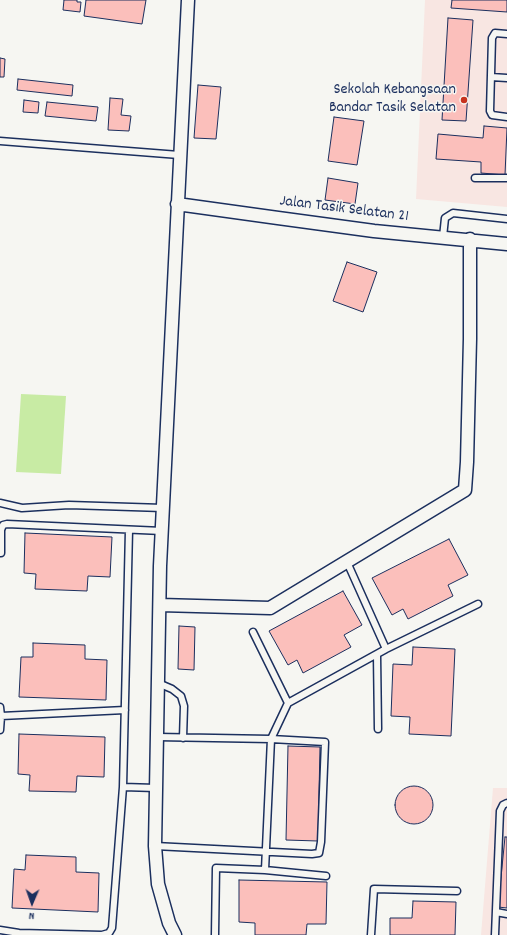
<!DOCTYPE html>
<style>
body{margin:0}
#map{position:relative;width:507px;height:935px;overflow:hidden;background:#f6f6f2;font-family:Dekko,sans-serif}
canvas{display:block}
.north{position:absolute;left:12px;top:883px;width:40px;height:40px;-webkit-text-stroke:3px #f6f6f2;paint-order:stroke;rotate:182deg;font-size:11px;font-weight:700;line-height:16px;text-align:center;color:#1b2f5e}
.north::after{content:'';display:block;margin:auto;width:14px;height:18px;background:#1b2f5e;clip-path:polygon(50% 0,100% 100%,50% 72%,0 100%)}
</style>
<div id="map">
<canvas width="507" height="935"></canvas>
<div class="north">N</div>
</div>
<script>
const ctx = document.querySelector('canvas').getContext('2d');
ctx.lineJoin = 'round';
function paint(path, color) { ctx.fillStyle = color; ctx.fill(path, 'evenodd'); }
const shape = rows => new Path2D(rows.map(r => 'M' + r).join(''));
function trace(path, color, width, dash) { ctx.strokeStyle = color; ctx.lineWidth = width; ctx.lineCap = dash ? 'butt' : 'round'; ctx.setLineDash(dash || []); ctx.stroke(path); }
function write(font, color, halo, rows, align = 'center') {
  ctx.font = font + ' Dekko,sans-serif'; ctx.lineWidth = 3; ctx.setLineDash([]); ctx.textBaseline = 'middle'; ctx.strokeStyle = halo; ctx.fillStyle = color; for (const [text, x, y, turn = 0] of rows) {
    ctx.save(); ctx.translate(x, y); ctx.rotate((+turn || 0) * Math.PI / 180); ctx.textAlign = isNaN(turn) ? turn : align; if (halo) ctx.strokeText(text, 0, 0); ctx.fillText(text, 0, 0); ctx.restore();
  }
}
paint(shape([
 [425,0,507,0,507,207,416,199],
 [493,788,507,788,507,935,481,935]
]), '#f8e6e2');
paint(shape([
 [21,394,66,396,61,474,16,472]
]), '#c8eba4');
const building = shape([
 [64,0,77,0,77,2,81,2,80,12,63,10,64,0],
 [86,0,146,0,142,24,84,16,86,0],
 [452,0,507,0,507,12,451,8,452,0],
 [448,18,473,20,466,121,442,120,448,18],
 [0,58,5,59,4,77,0,77,0,58],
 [18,79,73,85,72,96,17,90,18,79],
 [198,85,221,87,216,139,194,138,198,85],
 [110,98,123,99,121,115,131,116,129,131,108,130,110,98],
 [24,100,39,102,38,113,23,112,24,100],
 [47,102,98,107,96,121,45,116,47,102],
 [334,117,364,121,357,165,328,161,334,117],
 [484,126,507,128,505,175,481,173,481,162,436,159,438,134,483,138,484,126],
 [328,178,358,183,355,204,325,200,328,178],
 [347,262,377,272,363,312,333,301,347,262],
 [25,533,112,537,110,577,88,576,87,591,35,589,36,574,24,573,25,533],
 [449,539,468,575,448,585,453,596,408,619,403,609,392,615,372,578,449,539],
 [343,591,362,625,344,635,351,647,303,673,297,660,288,665,269,631,343,591],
 [179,626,195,627,194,670,178,669,179,626],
 [33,643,85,645,85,659,107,660,106,700,19,697,21,657,33,657,33,643],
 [413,647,455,649,451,736,409,734,410,717,391,716,393,664,412,665,413,647],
 [19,734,105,737,104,777,77,776,76,792,29,791,30,775,18,774,19,734],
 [288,746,320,747,318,841,286,840,288,746],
 '395 805a19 19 0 1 1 38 0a19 19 0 1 1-38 0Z',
 [505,837,507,837,507,908,498,907,505,837],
 [26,855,76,857,76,872,99,873,98,912,12,908,14,869,25,870,26,855],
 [239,880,327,882,326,924,307,924,306,935,255,935,255,923,239,922,239,880],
 [413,901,456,902,455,935,390,935,390,918,412,918,413,901]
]);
paint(building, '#fbbfbb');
trace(building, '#1b2f5e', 1);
const service = shape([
 [507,34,495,33,492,38,490,111,492,115,507,117],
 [491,77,507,78],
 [0,141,179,155],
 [475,178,507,178],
 [443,237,445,218,453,213,507,219],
 [0,503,22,508,69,505,163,508],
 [1,553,1,530,3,525,7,524,162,531],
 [347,562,386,649],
 [253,632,288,703],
 [377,655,378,729],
 [158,683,172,689,181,696,184,706,183,738],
 [0,707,1,716,0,730],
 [1,716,125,710],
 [123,787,129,530],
 [155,846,312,854,319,853,321,842,325,742,271,739,157,737],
 [265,870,326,876],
 [496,912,507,914],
 [0,930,19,933,102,935,109,933,112,928,123,787,156,788],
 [215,935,216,868,265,870,271,739,288,703,386,649,478,604],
 [371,935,374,889,457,891],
 [495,935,500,811,503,805,507,803]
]);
const minor = shape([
 [177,204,278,218,374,231,507,244],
 [160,605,270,608,465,490,467,462,470,339,470,239],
 [175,935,169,923,158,884,155,846,160,566,188,0]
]);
trace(service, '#1b2f5e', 9);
trace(minor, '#1b2f5e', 15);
trace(service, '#f6f6f2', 6);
trace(minor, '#f6f6f2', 12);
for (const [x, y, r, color] of [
 [464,100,4,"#c8321e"]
]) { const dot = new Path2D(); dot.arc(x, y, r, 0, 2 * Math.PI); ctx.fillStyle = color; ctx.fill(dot); trace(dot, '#f6f6f2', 1.5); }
write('16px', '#1b2f5e', '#f6f6f2', [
 ["Sekolah Kebangsaan",456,91],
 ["Bandar Tasik Selatan",456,109]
], 'right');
write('16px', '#1b2f5e', '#f6f6f2', [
 ["Jalan Tasik Selatan 21",344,210,7]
]);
</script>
